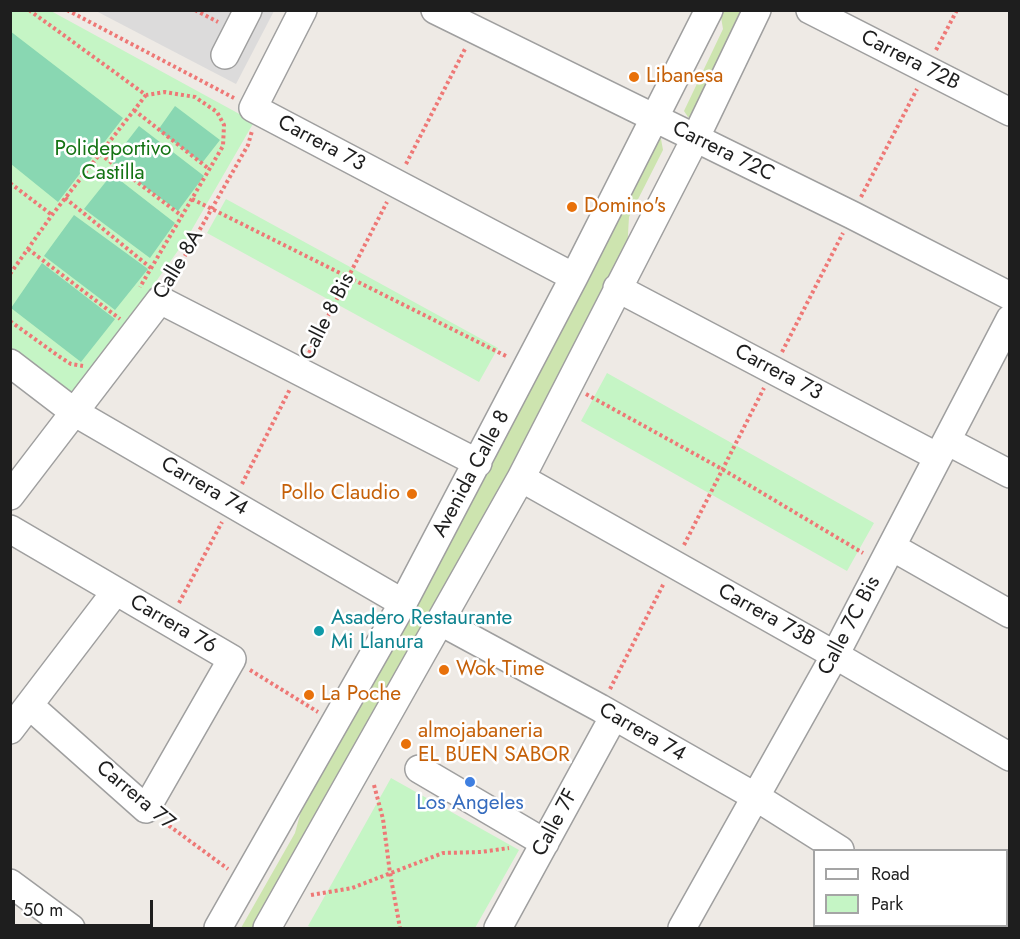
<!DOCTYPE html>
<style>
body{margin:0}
#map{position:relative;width:1020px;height:939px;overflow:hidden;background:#eeeae5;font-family:Jost,sans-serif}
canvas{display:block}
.frame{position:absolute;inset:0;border:12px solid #1e1e1e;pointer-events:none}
.legend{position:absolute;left:813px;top:849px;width:195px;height:78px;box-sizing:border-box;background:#fff;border:2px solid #a5a5a5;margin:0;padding:8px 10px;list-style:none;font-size:18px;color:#1e1e1e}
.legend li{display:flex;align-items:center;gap:12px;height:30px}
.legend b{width:30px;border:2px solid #a5a5a5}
.scale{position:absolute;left:12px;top:900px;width:141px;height:27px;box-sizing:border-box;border:3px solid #1e1e1e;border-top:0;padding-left:8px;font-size:18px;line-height:21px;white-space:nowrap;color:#1e1e1e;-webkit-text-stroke:4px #fff;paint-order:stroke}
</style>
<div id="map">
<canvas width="1020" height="939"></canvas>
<div class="frame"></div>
<ul class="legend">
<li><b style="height:8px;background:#fff"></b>Road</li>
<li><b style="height:16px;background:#c5f5c5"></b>Park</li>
</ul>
<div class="scale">50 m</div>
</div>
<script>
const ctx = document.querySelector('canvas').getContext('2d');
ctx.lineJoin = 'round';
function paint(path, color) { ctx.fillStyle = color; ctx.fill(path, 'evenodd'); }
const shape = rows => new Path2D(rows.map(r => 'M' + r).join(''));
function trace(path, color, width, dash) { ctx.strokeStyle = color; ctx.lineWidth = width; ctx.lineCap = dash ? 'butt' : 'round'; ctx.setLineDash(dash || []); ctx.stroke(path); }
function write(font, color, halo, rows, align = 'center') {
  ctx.font = font + ' Jost,sans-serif'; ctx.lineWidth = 5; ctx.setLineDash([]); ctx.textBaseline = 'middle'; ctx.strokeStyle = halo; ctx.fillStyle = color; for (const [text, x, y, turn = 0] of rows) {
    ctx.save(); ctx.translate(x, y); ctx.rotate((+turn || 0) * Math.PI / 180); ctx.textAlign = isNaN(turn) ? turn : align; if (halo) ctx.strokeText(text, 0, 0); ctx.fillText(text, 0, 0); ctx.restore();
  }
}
paint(shape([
 [96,11,274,11,236,84]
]), '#dcdbdb');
paint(shape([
 [720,11,748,11,692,118,688,117,684,111,723,29],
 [661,139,663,150,629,217,627,251,516,465,258,928,241,928,295,833,304,800,655,141]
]), '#cde4af');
paint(shape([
 [11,11,51,11,254,122,187,238,75,395,11,348],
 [226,199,498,348,479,382,207,233],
 [607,373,874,523,847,571,581,421],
 [391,778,519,850,475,928,313,928,308,926]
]), '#c5f5c5');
paint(shape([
 [10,31,123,118,58,202,11,164],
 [175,106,220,140,202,163,158,130],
 [139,126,204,176,178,211,111,162],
 [112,174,175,223,150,258,84,209],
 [74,215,148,269,115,310,44,256],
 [42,263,115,319,81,362,11,308]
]), '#89d7b2');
const minor = shape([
 [303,10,253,108,574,277],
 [435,10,852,215,1010,296],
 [810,10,1010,112],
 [225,55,248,10],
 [617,288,938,457],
 [10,363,74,412,403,603],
 [947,441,1010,474],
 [521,478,835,655,1010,757],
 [10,496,160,300,478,463],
 [10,529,232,659,146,809,29,705],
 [892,547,1010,614],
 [441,622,600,708,756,797,840,850],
 [10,730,116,591],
 [419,769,545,843],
 [10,883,71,928],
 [943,926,943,928],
 [218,928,403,603,574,277,709,10],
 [267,928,521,478,695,139,757,10],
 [498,928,614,716],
 [682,928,835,655,1010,319]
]);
trace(minor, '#9f9f9f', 30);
trace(shape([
 [29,10,146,95,165,92,195,97,217,112,224,125,223,146,140,287],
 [67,10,234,98],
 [195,10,218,22],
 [936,50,957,10],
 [134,110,209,169],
 [100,154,182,216],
 [406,164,466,47],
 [10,183,52,215],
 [861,197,917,89],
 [65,198,151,268],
 [192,199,508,357],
 [28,249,120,319],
 [10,274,52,215,146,95],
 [170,282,248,145,252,131],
 [10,321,60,357,71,364,83,366],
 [782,352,843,233],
 [309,353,387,202],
 [586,394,722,469,863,553],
 [242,484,290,389],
 [684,545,764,388],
 [179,603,222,522],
 [250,670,318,712],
 [610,689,664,583],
 [374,785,383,819,390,873,400,928],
 [164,822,228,869],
 [311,895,352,888,443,853,481,852,509,848]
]), '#ee7876', 4, [3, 3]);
trace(minor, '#fff', 27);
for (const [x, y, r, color] of [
 [634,77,6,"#e8710a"],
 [572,207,6,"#e8710a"],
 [412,494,6,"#e8710a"],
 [319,631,6,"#0f9aa8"],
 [444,670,6,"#e8710a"],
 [309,695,6,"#e8710a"],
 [406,744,6,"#e8710a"],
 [470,782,6,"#3f7fe0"]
]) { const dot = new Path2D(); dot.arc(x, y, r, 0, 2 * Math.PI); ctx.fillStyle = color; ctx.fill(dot); trace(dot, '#fff', 2); }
write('21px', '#1e1e1e', '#fff', [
 ["Carrera 72B",910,61,27],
 ["Carrera 73",321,144,28],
 ["Carrera 72C",723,152,26],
 ["Calle 8A",179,265,-59],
 ["Calle 8 Bis",328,317,-63],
 ["Carrera 73",778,373,28],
 ["Avenida Calle 8",472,474,-62],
 ["Carrera 74",204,487,30],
 ["Carrera 73B",766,616,29],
 ["Carrera 76",173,625,30],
 ["Calle 7C Bis",850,626,-62],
 ["Carrera 74",642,733,30],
 ["Carrera 77",135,796,40],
 ["Calle 7F",556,823,-62]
]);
write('21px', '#c56008', '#fff', [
 ["Libanesa",646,77],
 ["Domino's",584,207],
 ["Pollo Claudio",400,494,"right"],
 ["Wok Time",456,670],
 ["La Poche",321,695],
 ["almojabaneria",418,732],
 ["EL BUEN SABOR",418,756]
], 'left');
write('21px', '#147314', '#fff', [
 ["Polideportivo",113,150],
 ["Castilla",113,174]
]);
write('21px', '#0d838f', '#fff', [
 ["Asadero Restaurante",331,619],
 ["Mi Llanura",331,643]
], 'left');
write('21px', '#366cbe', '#fff', [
 ["Los Angeles",470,804]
]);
</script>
